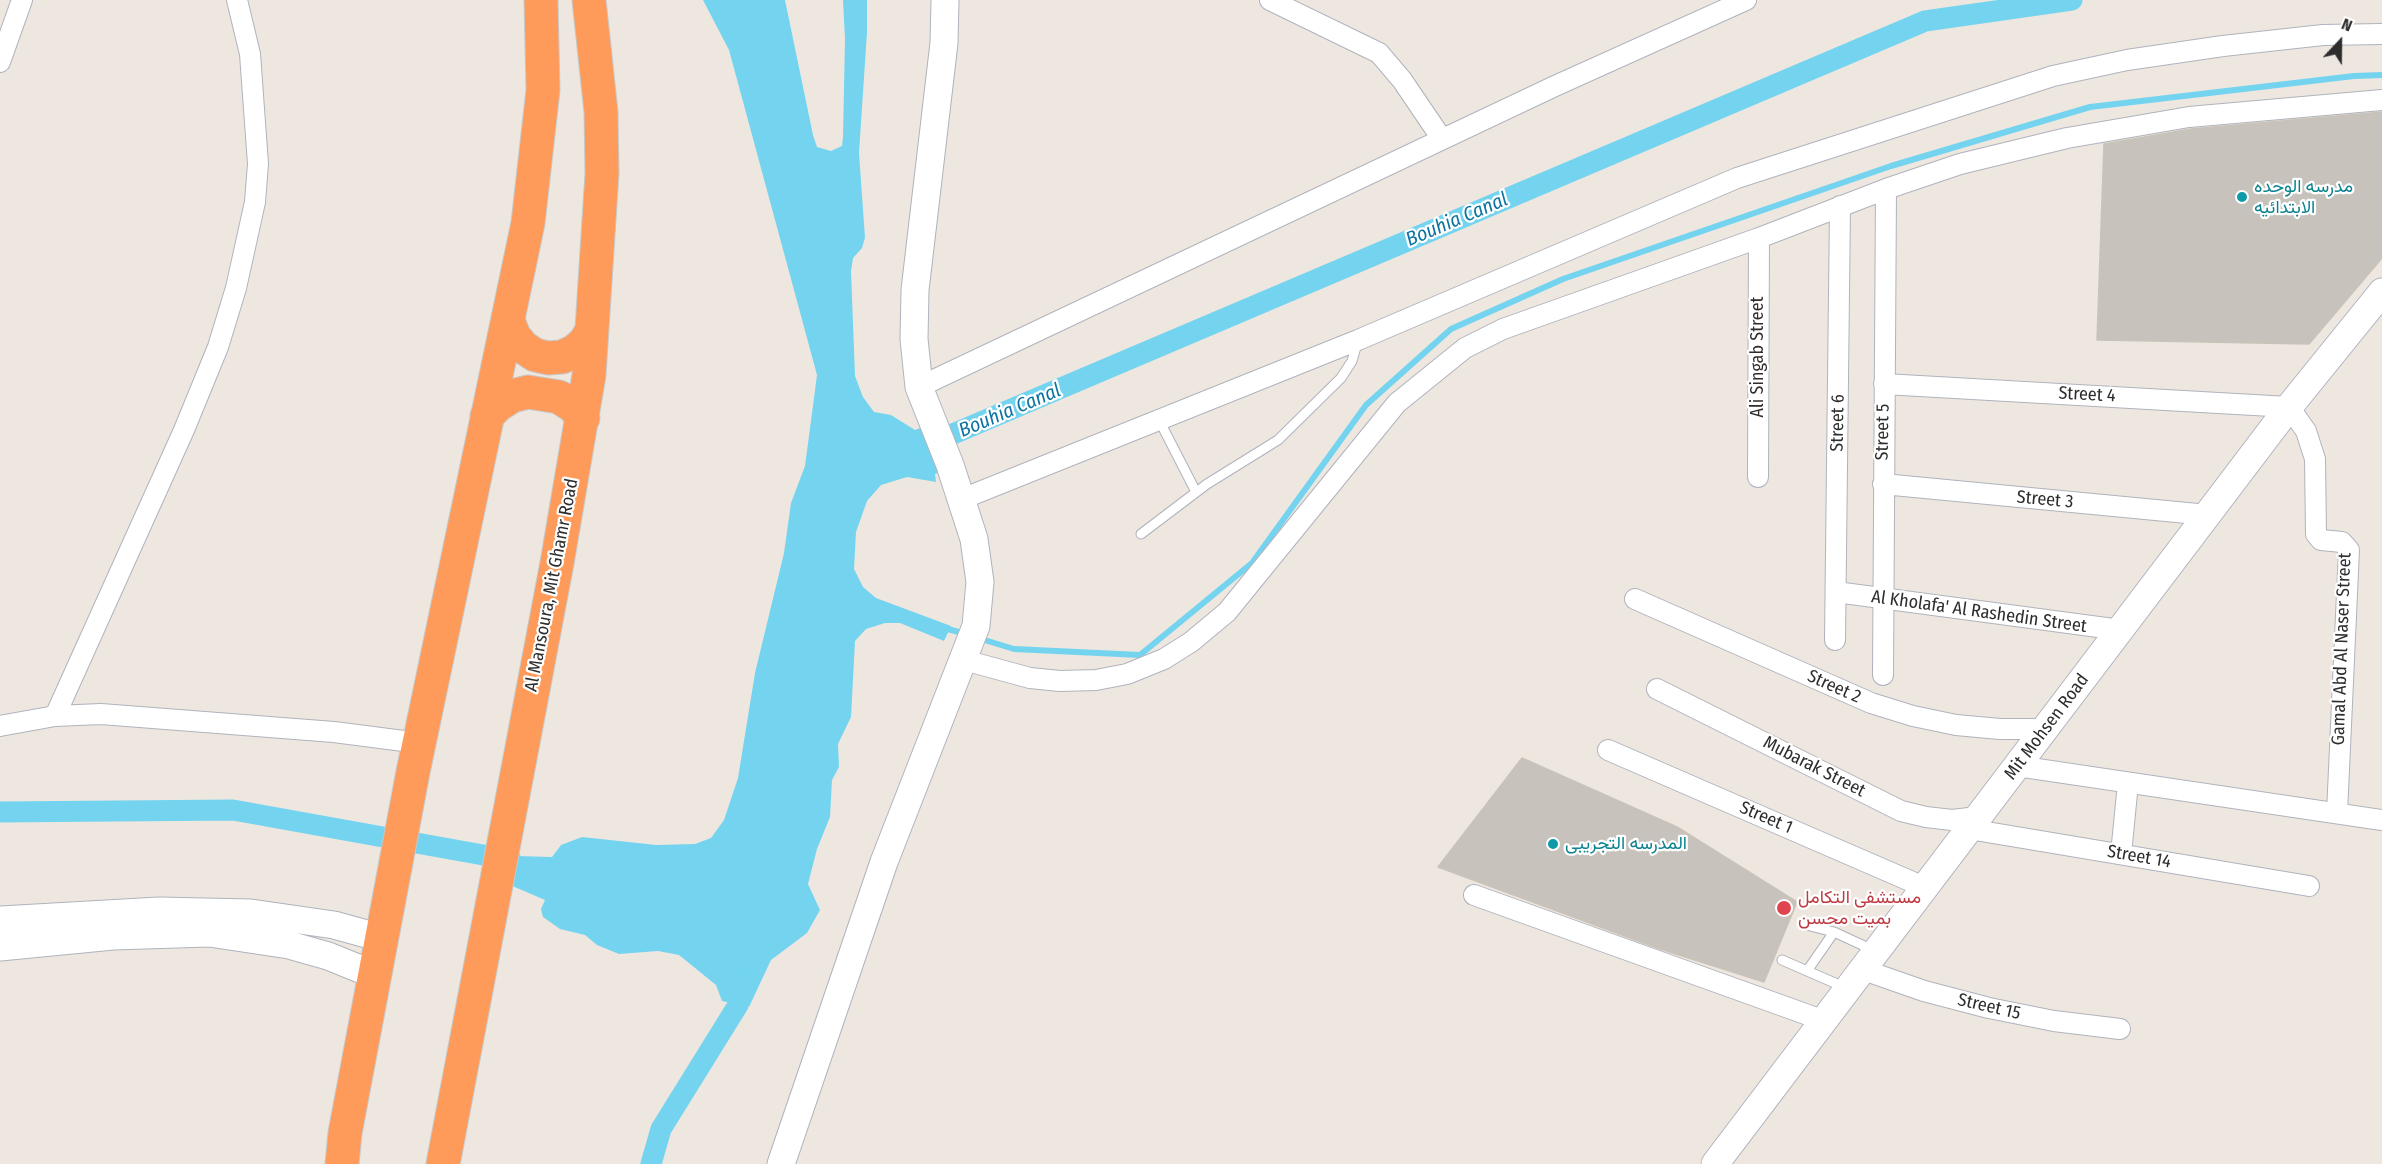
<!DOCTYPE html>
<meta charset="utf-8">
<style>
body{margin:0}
#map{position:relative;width:2382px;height:1164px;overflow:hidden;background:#eee7e0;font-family:"Fira Sans Condensed",sans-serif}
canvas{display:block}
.north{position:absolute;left:2310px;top:12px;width:60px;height:60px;-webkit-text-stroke:4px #fff;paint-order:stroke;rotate:22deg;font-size:16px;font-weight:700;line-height:24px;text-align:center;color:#2d2d2d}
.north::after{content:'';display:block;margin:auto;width:21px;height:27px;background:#2d2d2d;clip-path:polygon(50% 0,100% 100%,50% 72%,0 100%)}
</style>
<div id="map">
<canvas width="2382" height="1164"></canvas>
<div class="north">N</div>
</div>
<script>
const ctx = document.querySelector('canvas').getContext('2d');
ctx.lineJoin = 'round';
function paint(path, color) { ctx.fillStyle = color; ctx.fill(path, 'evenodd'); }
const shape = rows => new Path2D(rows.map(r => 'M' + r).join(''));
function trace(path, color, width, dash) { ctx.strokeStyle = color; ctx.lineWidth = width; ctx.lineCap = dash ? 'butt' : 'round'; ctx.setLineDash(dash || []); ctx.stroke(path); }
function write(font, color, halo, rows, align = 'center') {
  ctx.font = font + ' "Fira Sans Condensed",Vazirmatn,sans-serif'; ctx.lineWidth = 4.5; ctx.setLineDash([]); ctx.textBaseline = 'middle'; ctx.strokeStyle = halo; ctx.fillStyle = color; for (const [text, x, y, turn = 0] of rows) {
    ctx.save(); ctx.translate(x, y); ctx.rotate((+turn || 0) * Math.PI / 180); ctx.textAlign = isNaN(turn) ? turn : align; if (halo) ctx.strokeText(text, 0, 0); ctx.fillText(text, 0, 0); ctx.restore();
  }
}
paint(shape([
 [703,0,785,0,813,135,817,147,831,151,842,146,843,137,845,39,843,0,867,0,867,32,859,153,865,238,862,248,853,258,851,271,855,376,863,397,874,412,891,415,915,430,920,428,940,472,935,474,936,482,907,477,881,485,867,501,856,532,854,569,863,587,876,598,951,626,944,641,900,623,885,623,866,629,855,641,851,717,838,744,839,767,832,780,830,817,817,849,808,884,820,910,807,933,771,960,749,1007,722,1001,716,985,679,955,658,951,619,954,597,945,585,935,560,929,543,917,541,909,545,900,510,885,516,856,552,857,561,845,582,837,656,845,695,844,711,838,724,820,738,778,755,673,784,553,791,503,805,466,817,375,729,50]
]), '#74d4f0');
trace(shape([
 [944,628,966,634],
 [978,638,1014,649,1140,655,1252,563,1366,405,1451,329,1563,279,1891,166,2090,107,2354,76,2382,75]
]), '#74d4f0', 6);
trace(shape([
 [927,445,1925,21,2072,0],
 [0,812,233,810,511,860],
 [651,1164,661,1129,738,1005,742,978]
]), '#74d4f0', 21);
const building = shape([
 [2382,112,2382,258,2309,344,2097,340,2104,144,2191,129,2382,112],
 [1522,758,1677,827,1797,902,1764,982,1657,948,1438,867,1522,758]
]);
paint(building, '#c7c2bb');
trace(building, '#cac3b9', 1.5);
const lane = shape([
 [1159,420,1196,492],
 [1141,534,1207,484,1278,440,1341,378,1352,361,1358,340],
 [1806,925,1834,932,1873,950],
 [1782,960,1844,987],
 [1807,971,1834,932]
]);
const street = shape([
 [1270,0,1379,53,1402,80,1442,139],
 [0,62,22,0],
 [1884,384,2289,407,2306,431,2315,459,2316,534,2321,540,2342,542,2349,550,2337,813],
 [919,387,1555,86,1746,0],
 [1758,477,1759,238],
 [1883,484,2208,515],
 [962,499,1358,340,1737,178,2053,76,2127,60,2223,46,2323,35,2382,34],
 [1836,592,2121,630],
 [1635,599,1871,703,1913,716,1956,725,2000,729,2044,729],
 [1835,640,1840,206],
 [964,660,1030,678,1060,681,1096,680,1127,674,1164,659,1191,642,1227,612,1397,403,1465,348,1503,329,1759,238,1886,189,1960,164,2067,138,2189,117,2382,100],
 [1883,675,1886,189],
 [1657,689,1901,811,1926,817,1952,820,1978,817],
 [55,716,184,430,218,347,236,288,255,202,258,164,250,54,237,0],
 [0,726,55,716,101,714,334,732,419,743],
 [1608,750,1924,887],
 [2017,766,2382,820],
 [1969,829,2309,886],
 [2121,854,2128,783],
 [1474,895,1822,1020],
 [1861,969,1924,991,1989,1008,2054,1021,2120,1029]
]);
const secondary = shape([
 [0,920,159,911,251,913,334,925,381,938],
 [0,947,113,936,209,933,289,945,328,956,375,975],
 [781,1164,884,862,976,626,980,582,974,539,950,465,919,387,914,339,915,290,944,43,945,0],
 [1715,1164,2289,407,2382,292]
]);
const highway = shape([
 [509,323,514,336,523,347,535,355,548,358,562,357,575,351,585,342,592,330],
 [487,416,498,405,512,396,528,392,559,397,573,406,583,418],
 [342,1164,345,1133,413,772,528,223,543,90,541,0],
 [443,1164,557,563,589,375,602,173,601,112,589,0]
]);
trace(lane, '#b0b3bd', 11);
trace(street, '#b0b3bd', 22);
trace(secondary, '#b0b3bd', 29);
trace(highway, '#c8c8c8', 35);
trace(lane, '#fff', 9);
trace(street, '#fff', 20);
trace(secondary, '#fff', 27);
trace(highway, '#ff9b5a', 33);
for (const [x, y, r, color] of [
 [2242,197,6,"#0f9aa8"],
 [1553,844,6,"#0f9aa8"],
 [1784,908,8,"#e0444e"]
]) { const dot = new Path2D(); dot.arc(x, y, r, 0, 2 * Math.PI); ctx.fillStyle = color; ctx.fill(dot); trace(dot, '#fff', 2); }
write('18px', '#0d838f', '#fff', [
 ["مدرسه الوحده",2254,187],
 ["الابتدائيه",2254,208],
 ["المدرسه التجريبى",1565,844]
], 'left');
write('18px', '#2d2d2d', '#fff', [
 ["Ali Singab Street",1758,357,-90],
 ["Street 4",2087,395,3],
 ["Street 6",1838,423,-89],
 ["Street 5",1883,432,-89],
 ["Street 3",2045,500,5],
 ["Al Mansoura, Mit Ghamr Road",552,585,-79],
 ["Al Kholafa' Al Rashedin Street",1979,612,8],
 ["Gamal Abd Al Naser Street",2342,649,-88],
 ["Street 2",1834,687,24],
 ["Mit Mohsen Road",2047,727,-53],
 ["Mubarak Street",1814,767,27],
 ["Street 1",1766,818,23],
 ["Street 14",2139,857,10],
 ["Street 15",1989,1007,13]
]);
write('18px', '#be3a42', '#fff', [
 ["مستشفى التكامل",1798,898],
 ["بميت محسن",1798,919]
], 'left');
write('italic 20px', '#0d74a1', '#fff', [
 ["Bouhia Canal",1457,220,-23],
 ["Bouhia Canal",1010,411,-23]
]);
</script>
